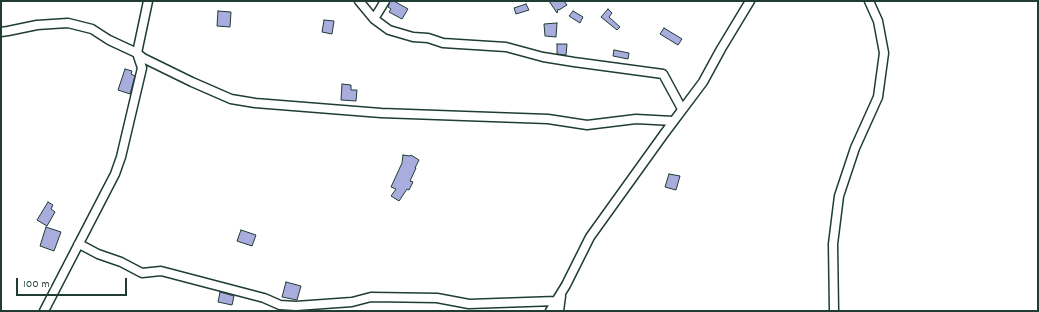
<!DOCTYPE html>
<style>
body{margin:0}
#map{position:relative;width:1039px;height:312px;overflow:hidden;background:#fff;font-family:Dekko,sans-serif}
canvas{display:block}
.frame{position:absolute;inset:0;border:2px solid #1f3d34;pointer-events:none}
.scale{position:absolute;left:16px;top:278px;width:111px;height:18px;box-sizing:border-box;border:2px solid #1f3d34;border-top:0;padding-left:5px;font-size:12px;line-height:14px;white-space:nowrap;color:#1f3d34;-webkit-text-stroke:3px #fff;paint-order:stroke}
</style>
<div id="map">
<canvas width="1039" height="312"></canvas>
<div class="frame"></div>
<div class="scale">100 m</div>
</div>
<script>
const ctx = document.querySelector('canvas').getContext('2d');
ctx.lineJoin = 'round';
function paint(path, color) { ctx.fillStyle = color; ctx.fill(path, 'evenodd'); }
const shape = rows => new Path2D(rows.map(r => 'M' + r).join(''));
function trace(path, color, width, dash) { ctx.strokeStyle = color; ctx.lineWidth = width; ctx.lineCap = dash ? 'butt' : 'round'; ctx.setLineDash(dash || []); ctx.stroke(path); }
const building = shape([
 [390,1,394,1,408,9,402,19,389,12,391,9,388,7,390,1],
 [549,1,564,1,567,5,559,10,558,9,557,13,549,1],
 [526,4,529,10,516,14,514,8,526,4],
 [608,9,612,13,609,17,620,27,617,30,601,17,608,9],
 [218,11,231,12,230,27,217,26,218,11],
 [573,11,583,17,580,23,569,16,573,11],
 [324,20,334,21,332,34,322,32,324,20],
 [557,23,556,37,545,36,544,24,557,23],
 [664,28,682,39,678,45,660,34,664,28],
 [557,44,567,44,566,55,557,54,557,44],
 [614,50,629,53,628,59,613,56,614,50],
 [125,69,132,71,131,74,135,76,130,94,118,90,125,69],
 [342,84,351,85,351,90,357,90,356,101,341,100,342,84],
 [403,155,410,156,411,155,419,160,415,168,416,168,410,181,413,182,409,190,407,189,399,201,391,196,396,189,391,187,402,163,403,155],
 [669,174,680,176,676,190,665,187,669,174],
 [48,202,53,205,51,209,55,212,47,226,37,220,48,202],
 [46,227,61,232,54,251,40,246,46,227],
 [241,230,256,235,252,246,237,241,241,230],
 [286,282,301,286,297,300,282,297,286,282],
 [220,292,234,296,232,305,218,302,220,292]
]);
paint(building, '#a9adde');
trace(building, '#1f3d34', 1);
const street = shape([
 [359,1,374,19,389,30,413,37,428,38,443,43,506,47,543,57,574,62,663,74,682,109],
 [374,19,385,1],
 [1,32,8,31,37,25,68,23,92,29,109,40,137,53,143,58,192,82,231,99,255,103,381,113,548,119,587,125,636,119,673,121],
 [78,245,81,245,98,254,121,262,142,273,161,271,264,298,280,305,296,306,352,302,371,297,437,298,469,304,556,301],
 [44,311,115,174,121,157,142,68,137,53,148,1],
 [550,311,566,285,590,237,664,134,703,82,721,49,750,1],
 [559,311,561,296],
 [834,311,833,244,839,196,855,148,878,97,884,53,878,21,869,1]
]);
trace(street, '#1f3d34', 11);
trace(street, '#fff', 8);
</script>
